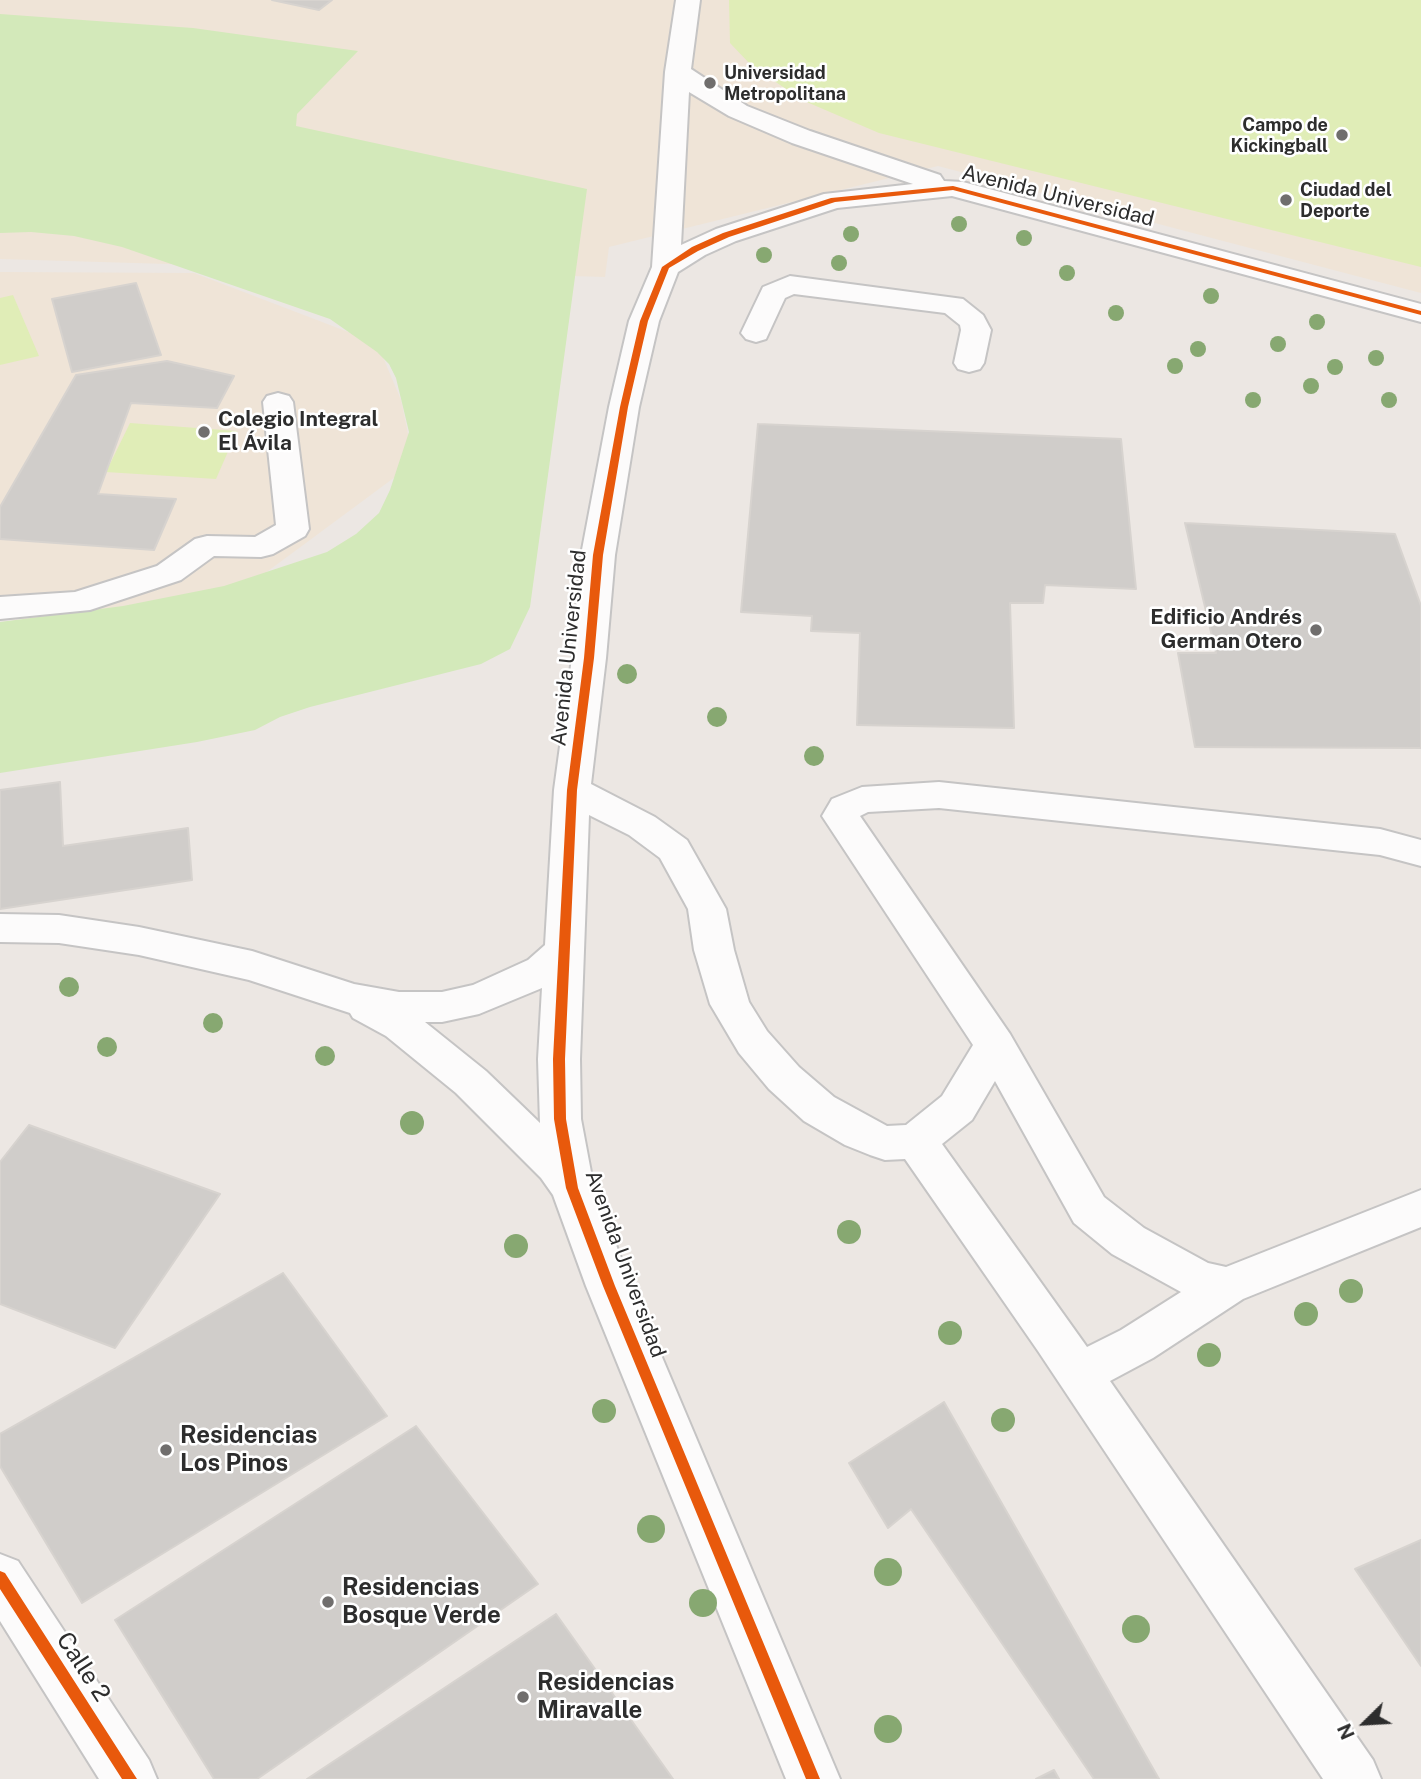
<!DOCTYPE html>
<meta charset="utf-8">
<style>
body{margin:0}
#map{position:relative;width:1421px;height:1779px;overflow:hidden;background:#ece7e3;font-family:"Public Sans",sans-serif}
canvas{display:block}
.north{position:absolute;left:1330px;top:1688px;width:70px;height:70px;-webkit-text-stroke:5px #fff;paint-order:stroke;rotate:246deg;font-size:19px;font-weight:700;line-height:28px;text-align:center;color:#2d2d2d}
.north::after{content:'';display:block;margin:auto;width:24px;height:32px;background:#2d2d2d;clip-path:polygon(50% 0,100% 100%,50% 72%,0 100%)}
</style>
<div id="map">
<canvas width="1421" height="1779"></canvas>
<div class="north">N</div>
</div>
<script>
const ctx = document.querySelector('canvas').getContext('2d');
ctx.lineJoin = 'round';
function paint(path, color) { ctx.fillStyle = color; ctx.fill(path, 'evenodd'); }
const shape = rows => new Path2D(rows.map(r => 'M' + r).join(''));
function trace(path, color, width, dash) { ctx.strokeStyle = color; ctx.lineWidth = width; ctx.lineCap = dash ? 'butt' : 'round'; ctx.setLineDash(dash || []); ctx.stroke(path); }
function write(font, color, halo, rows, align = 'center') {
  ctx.font = font + ' "Public Sans",sans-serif'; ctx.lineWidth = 5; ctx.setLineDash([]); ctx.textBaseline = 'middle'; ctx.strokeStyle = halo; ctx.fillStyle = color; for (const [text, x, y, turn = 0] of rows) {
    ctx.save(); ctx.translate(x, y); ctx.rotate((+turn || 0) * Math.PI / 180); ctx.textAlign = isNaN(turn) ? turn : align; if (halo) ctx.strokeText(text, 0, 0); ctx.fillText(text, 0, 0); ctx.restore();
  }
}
paint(shape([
 [0,0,1421,0,1421,293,938,166,609,247,605,277,0,259],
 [0,272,194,273,377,343,401,400,414,463,214,611,0,620]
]), '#efe4d7');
paint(shape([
 [0,14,193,28,358,51,297,114,296,126,587,189,530,607,510,649,481,664,310,707,280,717,255,730,197,742,0,773,0,622,123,606,224,586,327,552,356,534,379,513,390,490,409,432,396,378,389,364,377,352,330,319,122,247,74,236,31,232,0,233]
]), '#d3e9ba');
paint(shape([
 [729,0,1421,0,1421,267,879,133,802,100,751,65,730,43],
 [13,295,39,356,0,365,0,298],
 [130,423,237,431,216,479,106,472]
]), '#e0edb7');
const building = shape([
 [272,0,332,0,319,10,272,0],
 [136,283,161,355,72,372,52,299,136,283],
 [167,361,234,376,217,408,131,403,98,494,176,499,154,550,0,539,0,507,76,375,167,361],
 [758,424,1121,439,1136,589,1045,585,1043,603,1010,603,1014,728,857,725,860,633,811,631,812,616,741,612,758,424],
 [1185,523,1395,534,1421,606,1421,748,1195,747,1178,653,1216,653,1185,523],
 [60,782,63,846,188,828,192,880,0,909,0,790,60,782],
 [29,1125,220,1194,115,1348,0,1304,0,1162,29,1125],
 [283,1273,387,1416,82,1603,0,1466,0,1434,283,1273],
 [944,1402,1159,1779,1094,1779,911,1509,888,1528,849,1463,944,1402],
 [416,1426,538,1584,257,1779,214,1779,115,1620,416,1426],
 [1421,1540,1421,1666,1355,1569,1421,1540],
 [556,1614,673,1779,307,1779,556,1614],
 [1054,1770,1059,1779,1036,1779,1054,1770]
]);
paint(building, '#d0cdca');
trace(building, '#d7d3cf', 2);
const minor = shape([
 [676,0,700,0,691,69,747,106,810,131,940,175,944,181,963,182,1421,304,1421,322,952,196,837,208,736,241,705,255,678,272,659,321,639,407,615,555,606,658,591,784,655,817,687,840,726,909,734,950,749,1002,767,1031,799,1067,834,1097,887,1126,906,1125,942,1096,973,1045,822,816,832,799,862,787,939,782,1380,829,1421,840,1421,866,1380,855,939,808,868,812,860,816,1010,1034,1104,1197,1144,1228,1208,1263,1226,1267,1421,1190,1421,1227,1243,1299,1153,1358,1110,1381,1373,1760,1381,1779,1323,1779,1038,1351,905,1159,885,1160,870,1155,845,1145,804,1121,769,1089,739,1053,710,1004,694,950,688,909,660,858,629,835,589,815,580,1059,581,1119,594,1188,632,1286,840,1779,786,1779,586,1286,553,1195,541,1178,456,1093,386,1036,353,1018,350,1013,249,980,139,955,59,943,0,942,0,914,59,915,139,927,252,951,354,984,399,992,442,992,473,985,528,960,545,945,554,790,572,658,581,555,609,407,629,321,652,267,665,72,676,0],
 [689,92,729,116,792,143,913,184,824,194,716,229,681,245,689,92],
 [542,988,538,1059,540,1123,486,1071,425,1022,442,1022,479,1014,542,988],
 [995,1081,1074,1223,1112,1254,1181,1292,1121,1330,1087,1347,942,1144,972,1120,995,1081],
 [790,276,963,299,983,315,991,330,984,363,980,369,969,372,958,369,954,363,961,330,960,325,945,313,794,294,785,298,766,339,756,342,746,339,741,333,763,287,790,276],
 [278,393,289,396,293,402,309,529,305,536,273,554,261,557,214,556,181,580,90,610,0,619,0,597,75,592,157,566,195,539,207,536,255,537,276,525,263,402,267,396,278,393],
 [0,1554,18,1561,149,1760,157,1779,99,1779,0,1621,0,1554]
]);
trace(minor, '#c5c4c4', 4);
paint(minor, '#fcfbfb');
paint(shape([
 [953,186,1421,311,1421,315,953,190,835,202,729,237,698,251,669,268,648,321,628,407,603,555,594,658,577,790,565,1059,566,1119,578,1188,615,1286,820,1779,806,1779,603,1286,566,1188,554,1119,553,1059,567,790,584,658,593,555,620,407,640,321,662,267,692,247,723,233,831,198,953,186],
 [0,1571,5,1573,137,1779,122,1779,0,1589,0,1571]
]), '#e8590c');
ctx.fillStyle = '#87a871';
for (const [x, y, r] of [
 [959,224,8],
 [851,234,8],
 [1024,238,8],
 [764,255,8],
 [839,263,8],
 [1067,273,8],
 [1211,296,8],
 [1116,313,8],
 [1317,322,8],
 [1278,344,8],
 [1198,349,8],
 [1376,358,8],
 [1175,366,8],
 [1335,367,8],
 [1311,386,8],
 [1253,400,8],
 [1389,400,8],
 [627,674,10],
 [717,717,10],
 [814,756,10],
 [69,987,10],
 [213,1023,10],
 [107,1047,10],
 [325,1056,10],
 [412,1123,12],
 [849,1232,12],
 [516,1246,12],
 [1351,1291,12],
 [1306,1314,12],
 [950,1333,12],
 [1209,1355,12],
 [604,1411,12],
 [1003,1420,12],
 [651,1529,14],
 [888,1572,14],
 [703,1603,14],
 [1136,1629,14],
 [888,1729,14]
]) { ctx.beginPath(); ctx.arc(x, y, r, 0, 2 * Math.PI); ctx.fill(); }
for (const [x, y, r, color] of [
 [710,83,7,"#706e6d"],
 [1342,135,7,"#706e6d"],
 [1286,200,7,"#706e6d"],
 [204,432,7,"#706e6d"],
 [1316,630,7,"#706e6d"],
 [166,1450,7,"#706e6d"],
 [328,1602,7,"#706e6d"],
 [523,1697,7,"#706e6d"]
]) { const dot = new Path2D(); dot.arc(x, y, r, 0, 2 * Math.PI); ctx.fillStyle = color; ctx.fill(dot); trace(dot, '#fff', 2.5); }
write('bold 18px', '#2d2d2d', '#fff', [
 ["Universidad",724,73],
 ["Metropolitana",724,94],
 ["Campo de",1328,125,"right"],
 ["Kickingball",1328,146,"right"],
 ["Ciudad del",1300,190],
 ["Deporte",1300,211]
], 'left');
write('21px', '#2d2d2d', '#fff', [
 ["Avenida Universidad",1058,196,14],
 ["Avenida Universidad",569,648,-84],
 ["Avenida Universidad",625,1264,70]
]);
write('bold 21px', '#2d2d2d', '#fff', [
 ["Colegio Integral",218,420],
 ["El Ávila",218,444],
 ["Edificio Andrés",1302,618,"right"],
 ["German Otero",1302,642,"right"]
], 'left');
write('bold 24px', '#2d2d2d', '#fff', [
 ["Residencias",180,1436],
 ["Los Pinos",180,1464],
 ["Residencias",342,1588],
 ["Bosque Verde",342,1616],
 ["Residencias",537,1683],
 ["Miravalle",537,1711]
], 'left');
write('24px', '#2d2d2d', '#fff', [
 ["Calle 2",83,1667,57]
]);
</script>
